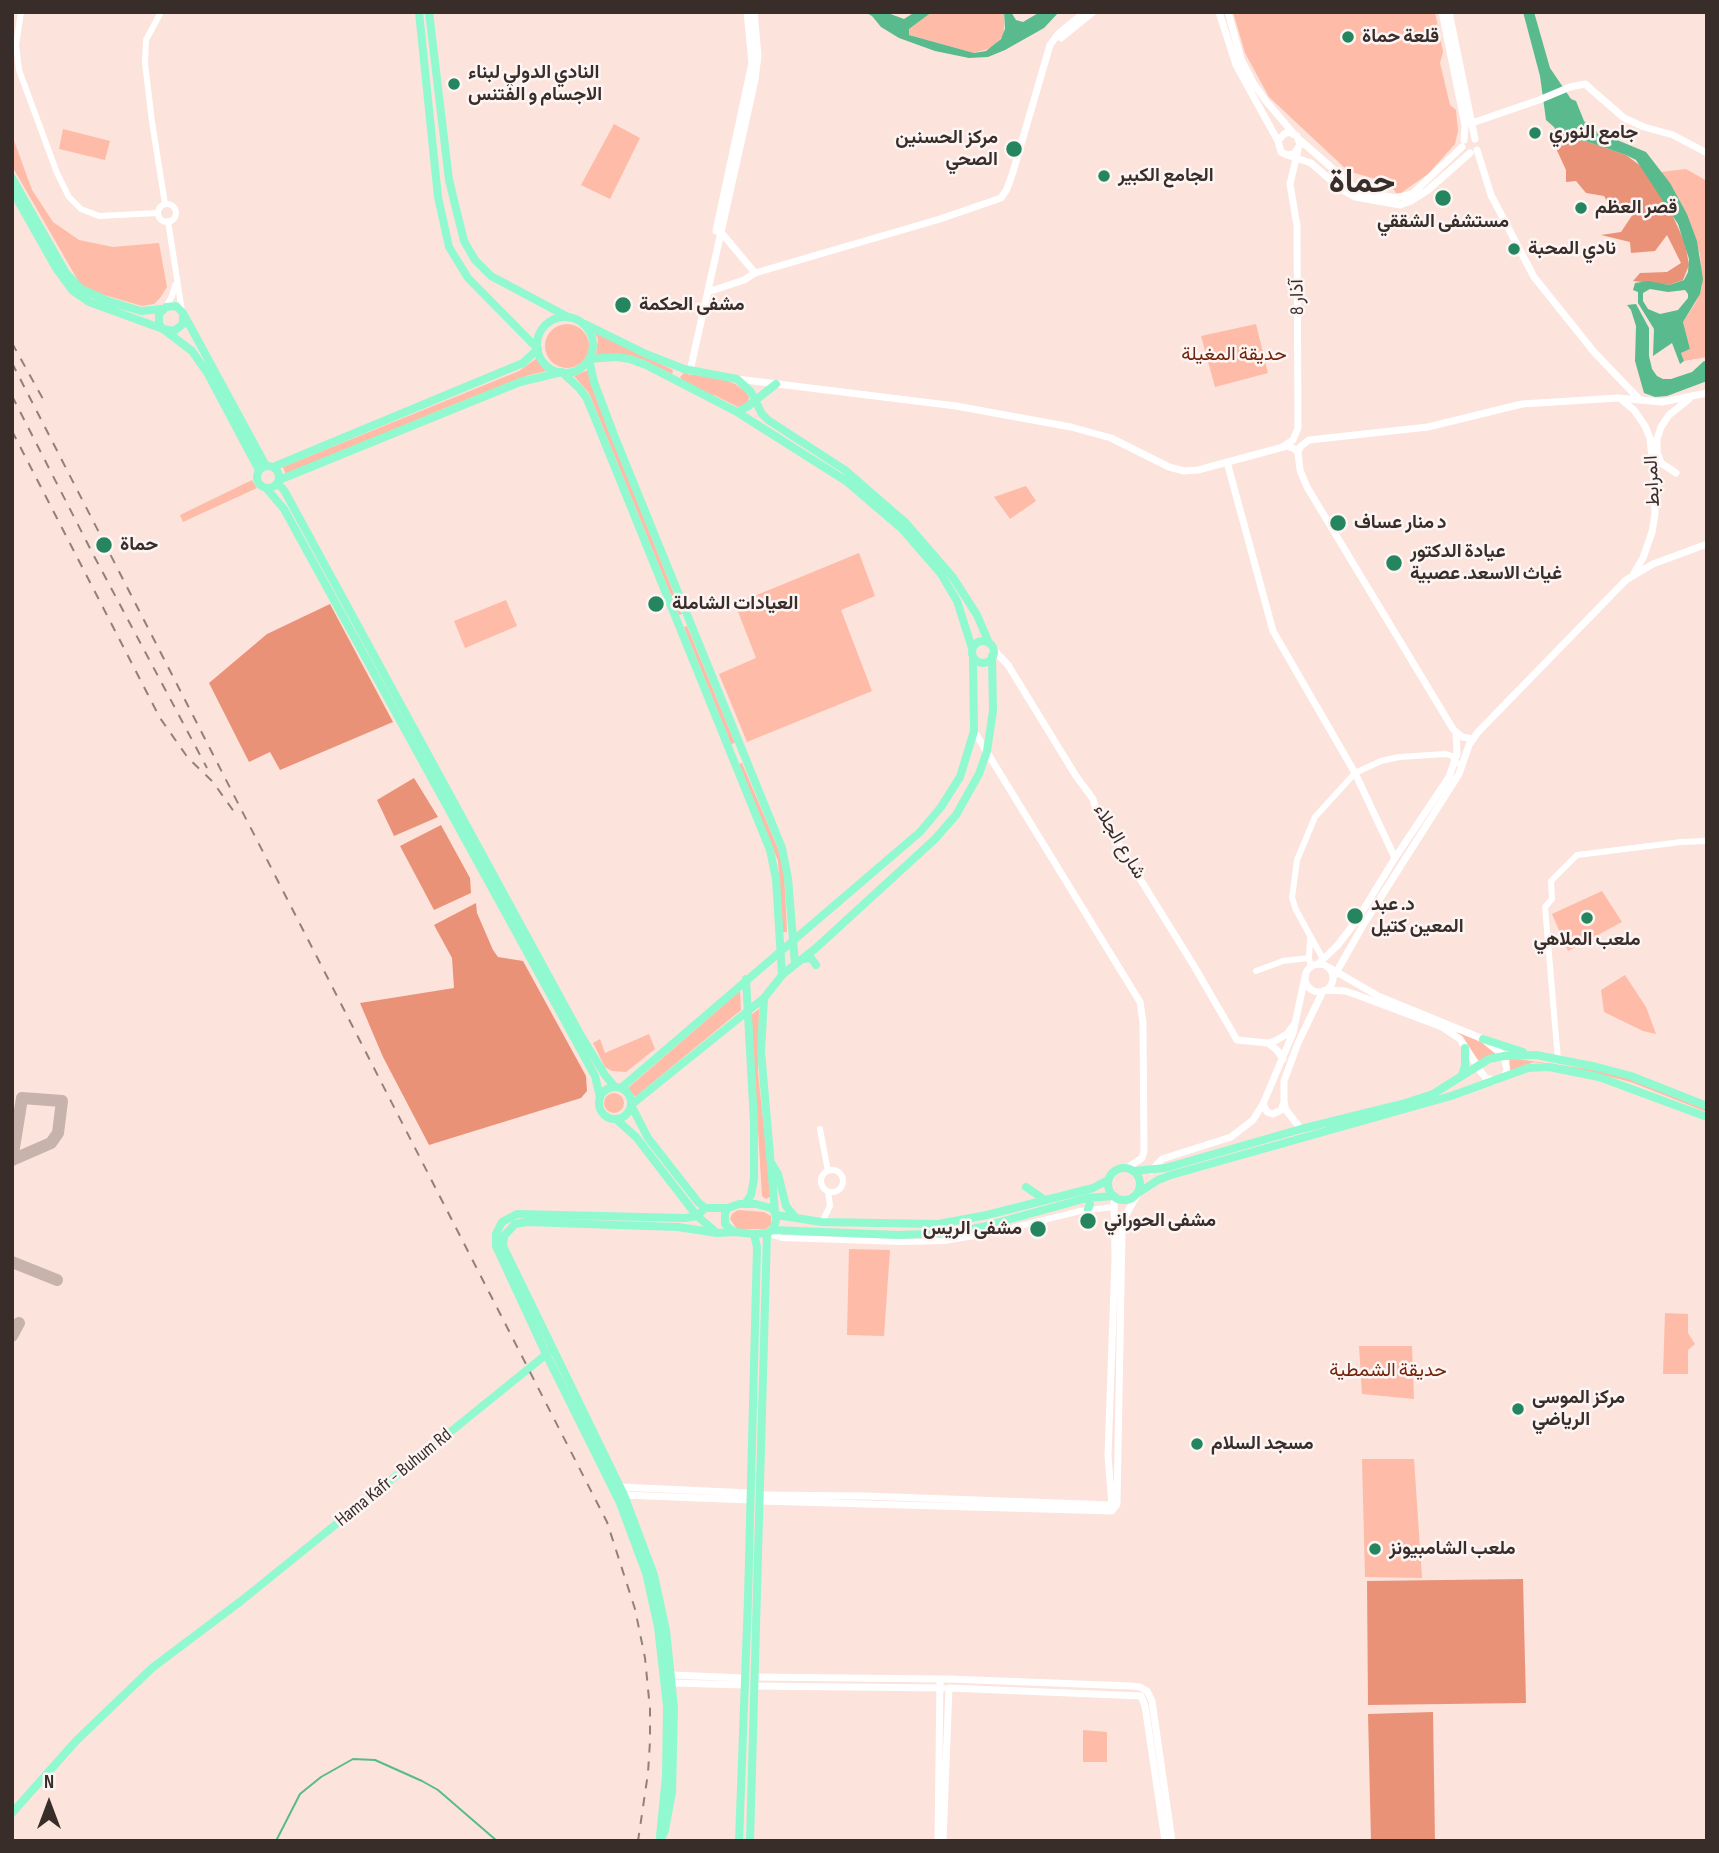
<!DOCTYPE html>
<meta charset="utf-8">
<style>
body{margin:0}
#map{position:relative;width:1719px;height:1853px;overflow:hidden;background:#fce3dc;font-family:"Sofia Sans Condensed",sans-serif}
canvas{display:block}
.frame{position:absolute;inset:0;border:14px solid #392d2a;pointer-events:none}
.north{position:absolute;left:14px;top:1769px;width:70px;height:70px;-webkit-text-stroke:5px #fcf5f3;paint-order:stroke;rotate:0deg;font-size:19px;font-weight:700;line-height:28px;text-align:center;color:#392d2a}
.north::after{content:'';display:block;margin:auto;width:24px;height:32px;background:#392d2a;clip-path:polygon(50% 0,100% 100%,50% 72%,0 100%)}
</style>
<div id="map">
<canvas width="1719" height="1853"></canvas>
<div class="frame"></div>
<div class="north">N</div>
</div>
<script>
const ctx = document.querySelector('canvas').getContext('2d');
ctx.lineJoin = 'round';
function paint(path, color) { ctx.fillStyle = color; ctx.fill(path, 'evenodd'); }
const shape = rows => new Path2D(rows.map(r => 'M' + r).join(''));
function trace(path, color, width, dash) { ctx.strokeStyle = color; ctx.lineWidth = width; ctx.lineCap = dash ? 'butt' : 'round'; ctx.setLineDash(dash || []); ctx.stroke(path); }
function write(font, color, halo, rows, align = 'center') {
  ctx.font = font + ' "Sofia Sans Condensed",Vazirmatn,sans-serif'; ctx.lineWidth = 5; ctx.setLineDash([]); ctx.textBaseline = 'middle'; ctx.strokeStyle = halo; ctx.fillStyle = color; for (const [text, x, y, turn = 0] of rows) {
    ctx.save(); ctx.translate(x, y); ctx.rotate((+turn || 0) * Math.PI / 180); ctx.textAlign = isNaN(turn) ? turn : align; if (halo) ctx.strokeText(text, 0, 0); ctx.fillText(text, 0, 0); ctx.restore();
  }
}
paint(shape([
 [932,12,1004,12,1004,35,991,48,974,53,909,35,909,29],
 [1233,12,1435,12,1443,52,1440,63,1450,105,1456,110,1458,131,1455,144,1428,174,1401,193,1396,193,1389,183,1348,171,1269,97,1245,53],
 [614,124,640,138,610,199,581,185],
 [63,129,110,141,105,160,59,149],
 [12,135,32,190,53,222,79,240,113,247,159,243,167,287,160,298,154,304,142,306,94,292,80,284,12,166],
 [1686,169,1707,181,1707,357,1684,361,1681,353,1690,349,1683,322,1696,302,1702,287,1700,254,1687,214,1661,172],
 [1256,324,1268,373,1215,387,1201,336],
 '545 346a22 22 0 1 1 44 0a22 22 0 1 1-44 0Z',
 [595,333,673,370,672,374,642,359,596,356,598,339],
 [537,358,546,371,529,375,445,408,286,475,283,467,519,371],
 [588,370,594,393,682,614,679,615,589,393,574,376],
 [684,373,725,380,735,384,746,392,749,397,748,403,738,407,714,395,712,397,683,381,680,377],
 [252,480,257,488,183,522,180,515],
 [1026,486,1036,501,1010,519,994,497],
 [859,553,875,596,841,610,872,691,747,742,719,674,756,658,735,604],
 [506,600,517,626,465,648,454,621],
 [687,626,735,743,731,744,684,627],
 [742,763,779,851,784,872,787,932,783,932,778,861,739,764],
 [1602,891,1622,922,1568,951,1552,914],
 [1625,975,1646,1007,1656,1034,1643,1031,1604,1012,1601,990],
 [740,991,741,1010,635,1097,628,1088],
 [759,1009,758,1072,771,1196,766,1199,762,1196,751,1015],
 [1457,1032,1481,1041,1497,1055,1479,1061],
 [649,1034,655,1049,626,1072,612,1071,605,1067,593,1043,600,1039,605,1053],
 [1510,1058,1594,1070,1624,1077,1707,1110,1707,1112,1631,1082,1583,1070,1534,1062,1509,1071],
 '604 1103a10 10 0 1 1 20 0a10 10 0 1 1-20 0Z',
 [738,1210,764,1212,771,1216,771,1225,766,1229,737,1229,730,1219,732,1214],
 [849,1249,890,1250,884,1336,847,1335],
 [1665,1313,1688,1314,1688,1333,1695,1344,1688,1350,1688,1374,1663,1374],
 [1359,1346,1412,1346,1414,1399,1362,1394],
 [1362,1459,1414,1459,1422,1578,1365,1577],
 [1083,1730,1107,1732,1107,1762,1083,1762]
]), '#febba8');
paint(shape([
 [1570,139,1585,141,1626,155,1642,167,1671,212,1685,243,1689,265,1683,280,1669,285,1633,281,1640,273,1667,272,1681,263,1667,235,1655,251,1631,253,1630,242,1601,235,1621,232,1633,214,1615,214,1604,196,1586,193,1576,181,1566,182,1566,170,1554,144],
 [330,604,393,722,280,770,270,752,249,762,209,683,267,634],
 [414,778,438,817,394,836,377,800],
 [441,825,470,878,471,893,434,910,400,846],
 [476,903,477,913,493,950,498,957,523,961,586,1076,587,1091,581,1098,429,1145,383,1057,360,1003,454,988,452,958,434,925],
 [1523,1579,1526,1703,1368,1705,1367,1581],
 [1433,1712,1435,1841,1371,1841,1368,1714]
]), '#ea9278');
paint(shape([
 [865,12,885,12,904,19,915,12,932,12,909,29,909,35,974,53,986,51,1001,39,1005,29,1004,12,1011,12,1016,20,1023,22,1040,12,1059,12,1044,28,1005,50,988,57,969,58,935,51,899,38,881,27,872,16],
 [1523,12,1534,12,1550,68,1571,99,1576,101,1584,121,1593,130,1646,152,1670,183,1687,214,1697,241,1703,279,1700,294,1683,322,1690,349,1681,353,1684,361,1680,364,1672,343,1653,356,1654,329,1638,303,1638,292,1633,290,1635,283,1648,281,1669,285,1684,280,1688,272,1689,259,1678,224,1636,160,1626,155,1585,141,1570,139,1557,142,1553,136,1557,133,1554,127,1546,120,1540,76],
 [1650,289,1668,292,1685,290,1688,294,1688,298,1678,310,1660,314,1648,309,1643,301,1643,293],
 [1636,304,1649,328,1649,356,1652,369,1657,376,1663,379,1671,379,1692,372,1704,361,1707,362,1707,381,1667,396,1655,397,1644,393,1635,361,1636,326,1631,310,1627,305]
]), '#59ba8e');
trace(shape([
 [276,1841,300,1794,321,1777,353,1759,375,1760,422,1781,438,1790,497,1841]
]), '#59ba8e', 2);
trace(shape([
 [22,1098,62,1101,58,1133,51,1143,12,1160,22,1098],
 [12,1262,57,1280],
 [12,1336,19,1323]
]), '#c7b2ac', 12);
trace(shape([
 [21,12,16,45,19,70,57,173,69,197,81,209,99,216,158,213],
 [161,12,146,40,145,63,152,122,165,204],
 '158 213a9 9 0 1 1 18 0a9 9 0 1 1-18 0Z',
 [168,221,182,311],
 [166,307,172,296,175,285],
 [1310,939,1309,958,1311,967],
 [1323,959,1296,910,1292,898,1297,860,1315,817,1355,773,1381,761,1399,757,1446,754,1452,756,1457,763],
 [1256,971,1283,961,1309,958],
 [1558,1060,1545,907,1552,899,1551,881,1577,855,1681,842,1707,841],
 [820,1129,828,1171],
 '821 1181a11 11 0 1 1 22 0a11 11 0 1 1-22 0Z',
 [822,1222,830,1206,828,1191],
 [767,1233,782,1238,902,1242,944,1241,992,1233,1080,1211,1113,1207]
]), '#fff', 6);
trace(shape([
 [1219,12,1236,65,1278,141],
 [1228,12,1241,59,1254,84,1266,101,1293,133],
 [1442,12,1465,125,1464,140],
 [1449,12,1475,139],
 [1061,38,1093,12],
 [1472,123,1539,100,1570,87,1585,84,1624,118,1644,127,1673,135,1707,153],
 [1300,140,1358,191,1396,198,1412,194,1462,147],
 [1477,150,1491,195,1534,277,1594,352,1639,399],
 [1287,155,1294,154,1300,145,1297,136,1289,132,1284,134,1278,141,1281,152,1287,155,1311,163,1342,190,1355,197,1400,205,1411,201,1428,190,1470,153],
 [716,231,752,63,747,12],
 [720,231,755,273],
 [708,292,744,280,755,273,940,219,1001,198,1007,189,1013,172,1050,45,1058,34,1085,12],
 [690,371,755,80,758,55,754,12],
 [737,379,956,406,1071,427,1111,438,1169,467,1184,471,1198,470,1287,446,1295,449,1298,453],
 [1622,400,1634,410,1645,426,1650,438,1654,481,1655,514,1652,532,1643,558,1634,573],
 [1284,446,1293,440,1298,428,1297,226,1290,184,1298,150],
 [1227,462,1273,631,1355,773,1395,858],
 [1676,473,1661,463,1657,452,1657,439,1661,427,1669,415,1689,399],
 [993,649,1008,665,1076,776,1093,799,1095,806,1194,966,1237,1040,1268,1043,1275,1041,1287,1034,1295,1023],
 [974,731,1140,1002,1143,1022,1144,1151,1142,1158,1127,1168],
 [1473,739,1462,737,1453,729,1307,487,1300,470,1298,453,1300,447,1309,440,1428,427,1522,404,1618,398,1662,402,1707,393],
 [1318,964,1337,946,1357,920,1395,858,1449,777,1457,754,1456,734],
 '1305 978a14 14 0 1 1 28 0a14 14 0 1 1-28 0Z',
 [1330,968,1378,996,1483,1039,1504,1056,1507,1071,1503,1077],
 [1333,978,1365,922,1459,774,1469,745,1478,732,1626,580,1653,564,1707,544],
 [1326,990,1345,991,1357,995,1442,1027,1460,1039,1481,1072,1486,1078,1495,1081],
 [1268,1043,1277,1050,1283,1059],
 [1263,1104,1267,1112,1273,1114,1281,1110,1284,1102],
 [1301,1129,1286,1110,1284,1102,1284,1081,1298,1043,1323,991],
 [1151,1171,1162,1159,1231,1137,1253,1120,1263,1104,1293,1033,1305,977],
 [620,1487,750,1493],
 [624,1495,750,1500],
 [761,1495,866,1496,1112,1505,1108,1456,1115,1259,1114,1196],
 [761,1501,1112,1511,1117,1504,1122,1232,1126,1215,1138,1193],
 [672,1675,744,1678],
 [755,1677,940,1679],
 [673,1683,744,1685],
 [755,1686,943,1688],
 [938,1841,940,1679,949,1679,1131,1686,1140,1687,1147,1691,1152,1701,1172,1841],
 [943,1841,949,1688,1141,1696,1145,1706,1165,1841]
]), '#fff', 7);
trace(shape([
 [429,12,449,180,464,241,475,260,491,276,568,317],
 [12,178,66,273,81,289,108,301,141,311,162,309],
 [12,190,56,268,73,291,89,302,163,329,192,351,208,374,259,470],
 [183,313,183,324,174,331,163,329,159,324,159,314,166,307,176,306,183,313,266,466],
 '537 345a28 28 0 1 1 56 0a28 28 0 1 1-56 0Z',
 [585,324,646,354,684,369,737,379,751,392,762,414,768,420,845,470,906,523,952,576,977,615,989,643],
 [737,412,747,407,776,384],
 '257 477a11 11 0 1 1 22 0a11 11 0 1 1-22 0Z',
 [273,467,523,363,538,349,468,278,449,247,438,197,419,12],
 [279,480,520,382,562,372,579,388,586,397,594,416,770,850,776,879,782,975],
 [277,483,284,490,580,1034,605,1075,615,1087],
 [266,488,284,509,595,1076,600,1097],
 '972 652a11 11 0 1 1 22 0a11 11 0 1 1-22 0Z',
 [803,959,811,958,816,965],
 [795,964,788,878,782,848,614,435,594,382,589,359,616,357,630,359,646,365,737,412,846,481,902,529,941,574,957,601,972,648],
 [1483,1039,1523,1052],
 [1462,1075,1465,1066,1465,1048],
 '599 1103a16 16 0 1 1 32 0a16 16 0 1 1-32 0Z',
 [621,1088,920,832,941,807,960,777,974,731,973,657],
 [616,1119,636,1137,697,1216,716,1232],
 [772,1164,778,1174,786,1206,796,1218],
 '1108 1184a16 16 0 1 1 32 0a16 16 0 1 1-32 0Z',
 [1134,1171,1165,1168,1301,1129,1402,1104,1433,1094,1489,1059,1504,1056,1536,1055,1597,1067,1631,1076,1707,1106],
 [1026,1187,1045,1200],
 [1138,1193,1158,1180,1171,1175,1451,1096,1528,1068,1549,1067,1599,1077,1707,1117],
 [1087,1198,1090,1204,1088,1209],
 [739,1204,756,1204,771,1208,775,1212,776,1220,773,1230,767,1233,754,1234,735,1232,729,1228,725,1224,725,1213,728,1208,739,1204],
 [745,1204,751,1195,754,1179,754,1122,746,979],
 [728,1208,705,1208,698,1202,648,1138,631,1105,764,998],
 [775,1212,761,1051,764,998,783,974,816,948,935,839,956,815,979,774,987,751,993,711,992,656],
 [776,1215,822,1222,938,1224,987,1215,1093,1188,1108,1180],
 [773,1230,898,1235,952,1233,982,1227,1087,1198,1114,1196],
 [12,1813,76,1741,152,1668,241,1601,548,1353],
 [660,1837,666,1776,667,1706,658,1627,646,1573,620,1503,546,1354,496,1246,496,1234,502,1222,517,1214,685,1218,697,1216,705,1208],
 [660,1841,665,1830,672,1792,674,1708,666,1630,654,1575,624,1495,503,1246,504,1236,515,1224,527,1222,678,1227,717,1233,735,1232],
 [739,1841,748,1599,757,1247,754,1234],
 [750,1841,767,1233]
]), '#90f9d0', 8);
trace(shape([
 [12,343,43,399],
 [12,363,607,1522,635,1609,645,1658,650,1709,650,1741,648,1773,638,1841],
 [12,396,94,556,207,768],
 [12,431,160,718,188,758,213,782,237,816]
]), '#92807b', 2, [9, 9]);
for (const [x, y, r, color] of [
 [1348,37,7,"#24855e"],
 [454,84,7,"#24855e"],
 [1535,133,7,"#24855e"],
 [1014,149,9,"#24855e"],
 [1104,176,7,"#24855e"],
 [1443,198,9,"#24855e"],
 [1581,208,7,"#24855e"],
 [1514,249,7,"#24855e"],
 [623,305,9,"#24855e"],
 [1338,523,9,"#24855e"],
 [104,545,9,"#24855e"],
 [1394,563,9,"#24855e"],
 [656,604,9,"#24855e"],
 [1355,916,9,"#24855e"],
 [1587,918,7,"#24855e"],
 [1088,1221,9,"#24855e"],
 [1038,1229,9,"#24855e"],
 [1518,1409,7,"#24855e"],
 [1197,1444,7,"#24855e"],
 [1375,1549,7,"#24855e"]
]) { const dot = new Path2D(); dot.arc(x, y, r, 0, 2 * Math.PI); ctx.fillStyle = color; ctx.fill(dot); trace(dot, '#fcf5f3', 2.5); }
write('bold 19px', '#392d2a', '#fcf5f3', [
 ["قلعة حماة",1362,37],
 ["النادي الدولي لبناء",468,73],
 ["الاجسام و الفتنس",468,95],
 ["جامع النوري",1549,133],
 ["مركز الحسنين",998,138,"right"],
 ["الصحي",998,160,"right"],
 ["الجامع الكبير",1118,176],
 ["قصر العظم",1595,208],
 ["مستشفى الشققي",1443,222,"center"],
 ["نادي المحبة",1528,249],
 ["مشفى الحكمة",639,305],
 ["د منار عساف",1354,523],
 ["حماة",120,545],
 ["عيادة الدكتور",1410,552],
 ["غياث الاسعد. عصبية",1410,574],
 ["العيادات الشاملة",672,604],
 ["د. عبد",1371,905],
 ["المعين كتيل",1371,927],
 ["ملعب الملاهي",1587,940,"center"],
 ["مشفى الحوراني",1104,1221],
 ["مشفى الريس",1022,1229,"right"],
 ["مركز الموسى",1532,1398],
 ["الرياضي",1532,1420],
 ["مسجد السلام",1211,1444],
 ["ملعب الشامبيونز",1389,1549]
], 'left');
write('19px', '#392d2a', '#fcf5f3', [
 ["8 آذار",1298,297,-91],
 ["المرابط",1653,481,-93],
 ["شارع الجلاء",1119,842,59],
 ["Hama Kafr - Buhum Rd",394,1478,-39]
]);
write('19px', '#712309', '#fcf5f3', [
 ["حديقة المغيلة",1234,355],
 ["حديقة الشمطية",1388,1371]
]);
write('bold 33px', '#392d2a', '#fcf5f3', [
 ["حماة",1362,184]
]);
</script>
